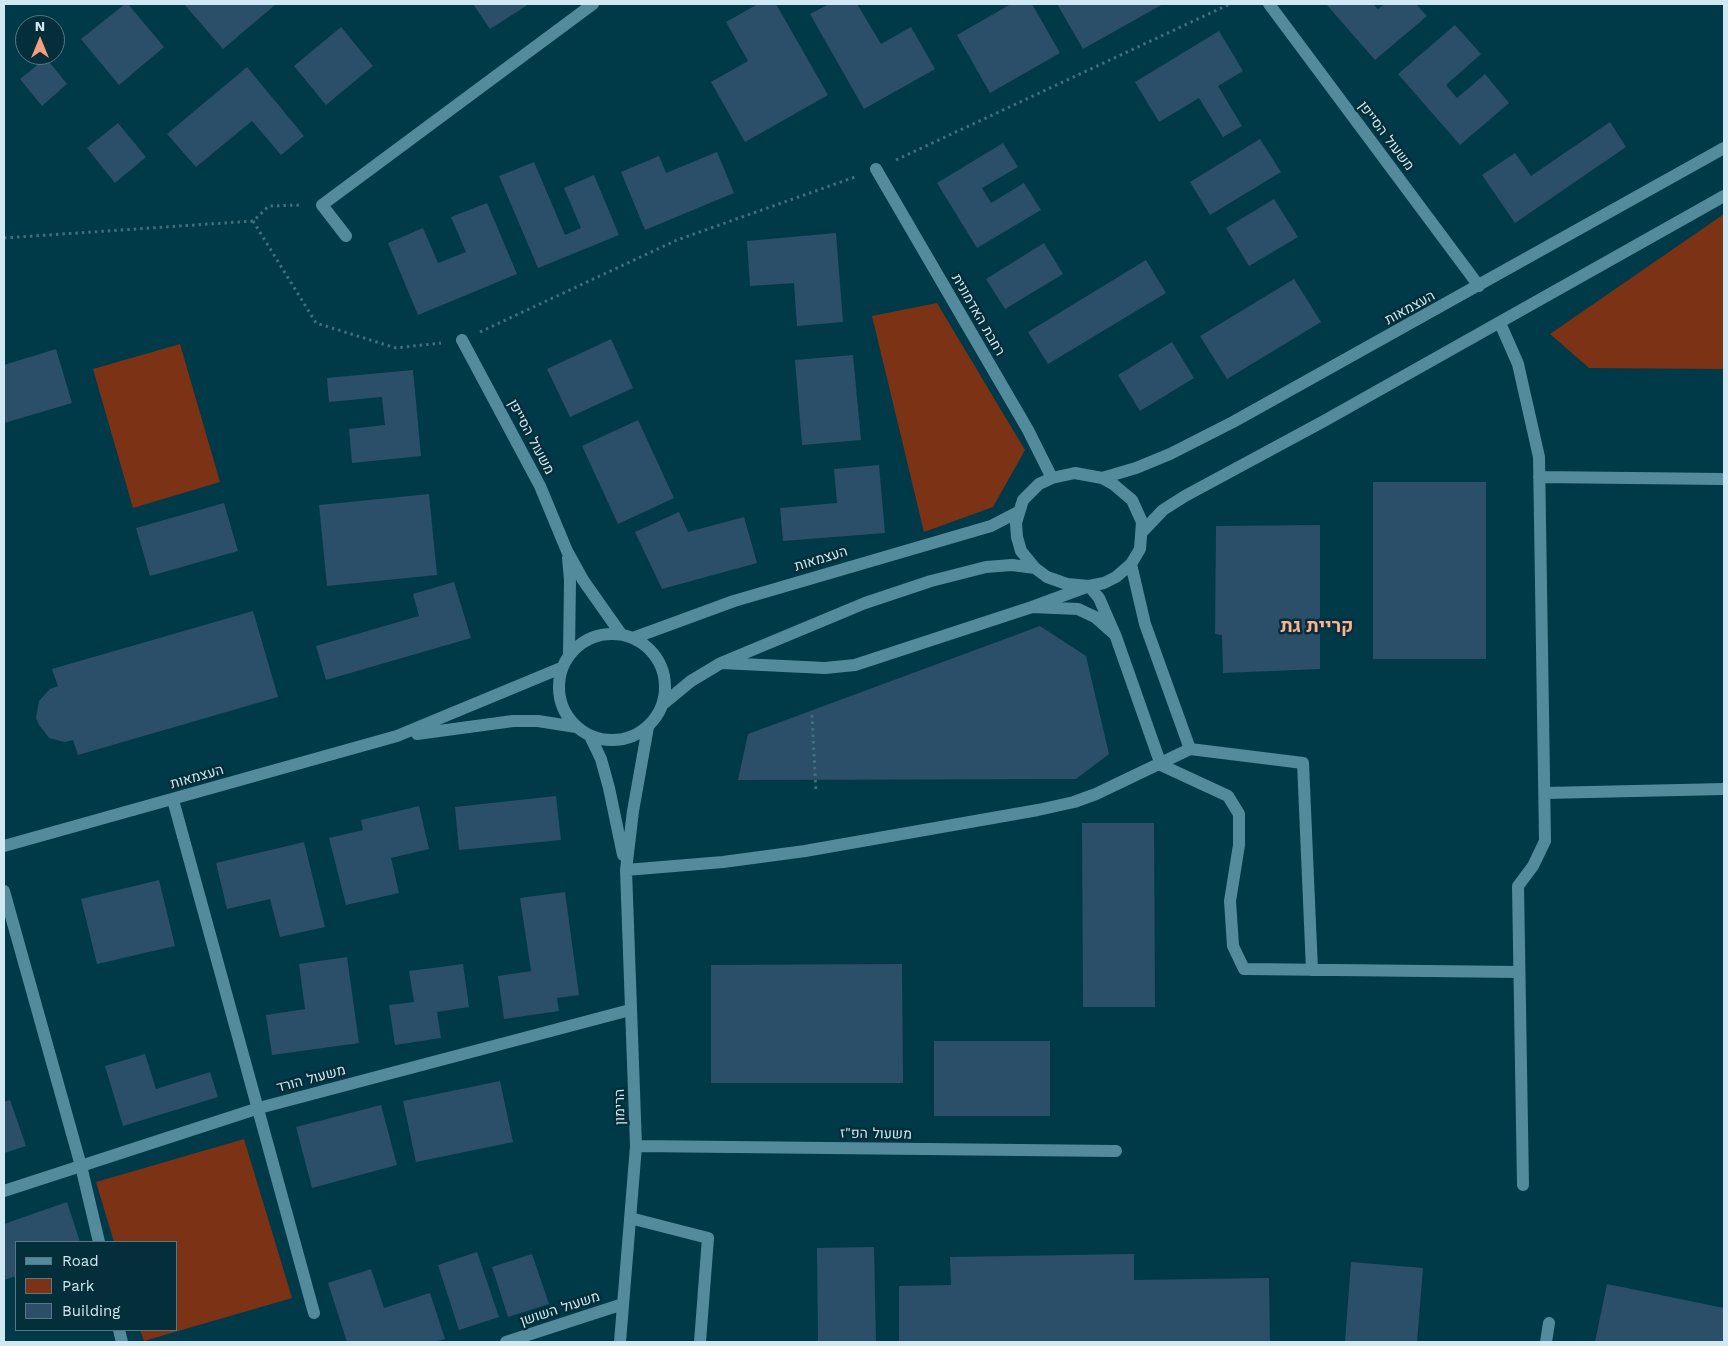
<!DOCTYPE html>
<meta charset="utf-8">
<style>
body{margin:0}
#map{position:relative;width:1728px;height:1346px;overflow:hidden;background:#003947;font-family:"Work Sans",sans-serif}
canvas{display:block}
.frame{position:absolute;inset:0;border:5px solid #cfe8f1;pointer-events:none}
.legend{position:absolute;left:15px;top:1241px;width:162px;height:90px;box-sizing:border-box;background:#042e39;border:1px solid #557883;margin:0;padding:6px 9px;list-style:none;font-size:15px;color:#cfe8f1}
.legend li{display:flex;align-items:center;gap:10px;height:25px}
.legend b{width:25px;border:1px solid #557883}
.north{position:absolute;left:15px;top:15px;width:50px;height:50px;box-sizing:border-box;background:#042e39;border:1px solid #557883;border-radius:50%;rotate:0deg;font-size:14px;font-weight:700;line-height:20px;text-align:center;color:#cfe8f1}
.north::after{content:'';display:block;margin:auto;width:18px;height:22px;background:#f3a082;clip-path:polygon(50% 0,100% 100%,50% 72%,0 100%)}
</style>
<div id="map">
<canvas width="1728" height="1346"></canvas>
<div class="frame"></div>
<ul class="legend">
<li><b style="height:6px;background:#548b9c"></b>Road</li>
<li><b style="height:14px;background:#7c3215"></b>Park</li>
<li><b style="height:14px;background:#2b4f68"></b>Building</li>
</ul>
<div class="north">N</div>
</div>
<script>
const ctx = document.querySelector('canvas').getContext('2d');
ctx.lineJoin = 'round';
function paint(path, color) { ctx.fillStyle = color; ctx.fill(path, 'evenodd'); }
const shape = rows => new Path2D(rows.map(r => 'M' + r).join(''));
function trace(path, color, width, dash) { ctx.strokeStyle = color; ctx.lineWidth = width; ctx.lineCap = dash ? 'butt' : 'round'; ctx.setLineDash(dash || []); ctx.stroke(path); }
function write(font, color, halo, rows, align = 'center') {
  ctx.font = font + ' "Work Sans",Heebo,sans-serif'; ctx.lineWidth = 5; ctx.setLineDash([]); ctx.textBaseline = 'middle'; ctx.strokeStyle = halo; ctx.fillStyle = color; for (const [text, x, y, turn = 0] of rows) {
    ctx.save(); ctx.translate(x, y); ctx.rotate((+turn || 0) * Math.PI / 180); ctx.textAlign = isNaN(turn) ? turn : align; if (halo) ctx.strokeText(text, 0, 0); ctx.fillText(text, 0, 0); ctx.restore();
  }
}
paint(shape([
 [1724,214,1724,369,1589,368,1550,334],
 [937,303,1025,450,993,507,924,532,872,316],
 [180,344,220,482,133,508,93,369],
 [244,1139,292,1298,144,1341,140,1330,176,1330,176,1242,114,1242,96,1182]
]), '#7c3215');
paint(shape([
 [125,4,128,4,164,47,119,85,81,39],
 [184,4,276,4,223,49],
 [473,4,529,4,490,29],
 [758,4,776,4,828,95,745,142,711,82,748,61,726,22],
 [829,4,857,4,881,44,911,27,935,69,864,109,810,14],
 [1011,4,1032,4,1060,53,990,93,957,35],
 [1057,4,1163,4,1083,49],
 [1326,4,1373,4,1378,9,1385,4,1416,4,1427,16,1375,60],
 [1455,25,1481,54,1446,85,1457,98,1485,74,1509,103,1460,145,1398,74],
 [341,27,373,66,326,105,294,66],
 [1219,31,1243,71,1218,86,1242,126,1223,137,1199,98,1159,122,1135,82],
 [46,58,67,84,42,106,20,79],
 [247,67,304,136,281,155,252,121,196,167,167,134],
 [1610,122,1626,147,1515,223,1482,175,1515,153,1531,176],
 [118,123,146,157,115,183,87,148],
 [1260,139,1281,172,1210,215,1190,182],
 [1003,143,1018,167,982,188,991,203,1024,183,1041,210,977,248,937,183],
 [717,152,734,193,645,230,621,172,659,156,666,173],
 [534,162,565,235,581,228,564,188,594,175,619,235,538,268,499,176],
 [1274,199,1298,237,1249,266,1226,228],
 [487,203,517,274,418,315,388,243,423,228,438,263,466,252,451,217],
 [836,233,843,322,797,326,794,283,750,286,747,241],
 [1044,243,1063,274,1005,309,986,279],
 [1146,260,1166,293,1048,364,1028,332],
 [1294,279,1321,322,1227,379,1200,336],
 [611,339,633,388,570,417,547,369],
 [1172,342,1194,378,1140,411,1118,375],
 [56,349,72,403,4,423,4,365],
 [853,355,861,440,802,445,795,360],
 [413,370,421,456,352,463,349,429,385,425,382,397,329,402,327,378],
 [638,420,674,498,618,524,582,446],
 [879,465,885,533,783,541,780,508,837,503,834,469],
 [1373,482,1486,482,1486,659,1373,659],
 [429,494,437,575,327,586,319,505],
 [224,503,238,551,150,576,136,528],
 [679,512,688,532,744,517,757,563,662,589,635,532],
 [1320,525,1320,669,1223,673,1222,635,1215,634,1216,526],
 [454,582,471,638,326,680,316,646,419,616,413,594],
 [253,611,278,697,78,755,73,740,65,742,49,738,39,725,36,718,39,701,50,689,58,686,52,669],
 [1040,626,1086,656,1109,754,1076,779,738,780,748,734],
 [556,796,561,840,459,850,455,807],
 [419,806,429,849,391,858,399,893,346,905,329,838,363,830,361,820],
 [1082,823,1154,823,1155,1007,1083,1007],
 [304,842,325,927,280,937,270,899,227,909,216,863],
 [159,880,175,946,97,964,81,899],
 [565,892,579,995,557,998,559,1011,504,1019,498,976,531,971,520,898],
 [347,957,359,1043,272,1055,266,1015,305,1009,299,964],
 [463,964,469,1007,437,1012,441,1038,395,1045,389,1005,414,1002,409,971],
 [902,964,903,1083,711,1083,711,965],
 [934,1041,1050,1041,1050,1116,934,1116],
 [145,1054,156,1089,210,1072,218,1097,123,1126,105,1066],
 [500,1081,513,1142,416,1162,403,1101],
 [10,1100,26,1146,4,1153,4,1102],
 [381,1105,397,1165,312,1188,296,1127],
 [67,1202,80,1242,16,1242,16,1276,4,1280,4,1224],
 [874,1247,876,1342,818,1342,817,1248],
 [477,1252,499,1317,459,1330,438,1265],
 [532,1254,549,1304,508,1317,492,1267],
 [1134,1254,1134,1280,1269,1278,1270,1342,899,1342,899,1286,951,1285,950,1257],
 [1351,1262,1423,1268,1417,1342,1345,1342],
 [371,1269,384,1308,430,1293,445,1339,434,1342,347,1342,328,1283],
 [1607,1284,1724,1308,1724,1342,1595,1342]
]), '#2b4f68');
trace(shape([
 [896,160,1230,4],
 [253,221,316,323,396,348,441,343],
 [4,238,253,221,269,206,301,205],
 [480,332,677,240,855,177],
 [812,715,816,792]
]), '#41707c', 3, [2.5, 4]);
trace(shape([
 [1269,4,1479,286],
 [876,169,1028,430,1052,478],
 [346,236,322,205,593,4],
 [1500,323,1518,364,1539,457,1545,841,1533,866,1518,886,1523,1185],
 [462,340,540,486,567,551,583,580,621,634],
 [1539,477,1724,479],
 [1102,478,1136,468,1170,454,1233,422,1724,148],
 [1143,531,1163,510,1185,496,1324,421,1724,196],
 [568,558,570,580,569,654],
 [1131,564,1145,624,1190,749,1303,763,1312,970],
 [1032,607,1089,586,1104,583,1116,577,1131,564,1140,549,1142,522,1132,500,1113,484,1102,478,1075,473,1052,478,1039,484,1023,500,1016,523,1017,537,1021,551,1035,568,1047,577,1067,584,1089,586,1099,598,1116,637,1161,765,1228,796,1239,814,1239,845,1230,901,1233,946,1244,969,1519,972],
 '559 687a53 53 0 1 1 106 0a53 53 0 1 1-106 0Z',
 [633,638,734,601,991,526,1018,512],
 [721,663,825,668,855,665,1032,607,1078,609,1095,617,1113,633],
 [663,704,691,681,721,663,865,603,931,581,986,567,1012,565,1035,568],
 [417,734,513,721,538,721,576,727],
 [590,736,601,759,609,788,623,855],
 [1545,793,1724,789],
 [173,800,314,1313],
 [4,846,397,736,561,668],
 [626,870,723,862,805,851,1038,810,1074,802,1096,794,1190,749],
 [4,891,81,1166,99,1242],
 [636,1146,1116,1151],
 [4,1191,259,1108,630,1010],
 [630,1218,708,1238,700,1342],
 [119,1330,122,1342],
 [506,1342,623,1304],
 [620,1342,636,1146,626,870,633,811,648,727],
 [1546,1342,1549,1323]
]), '#548b9c', 12);
write('14px', '#cfe8f1', '#042e39', [
 ["משעול הסייפן",1386,136,53],
 ["העצמאות",1410,308,-29],
 ["רחבת האדמונית",978,315,60],
 ["משעול הסייפן",531,437,62],
 ["העצמאות",821,559,-17],
 ["העצמאות",197,777,-16],
 ["משעול הורד",311,1079,-15],
 ["הרימון",620,1107,-91],
 ["משעול הפ\"ז",876,1134,1],
 ["משעול השושן",560,1309,-18]
]);
write('bold 19px', '#ffb195', '#042e39', [
 ["קריית גת",1317,626]
]);
</script>
